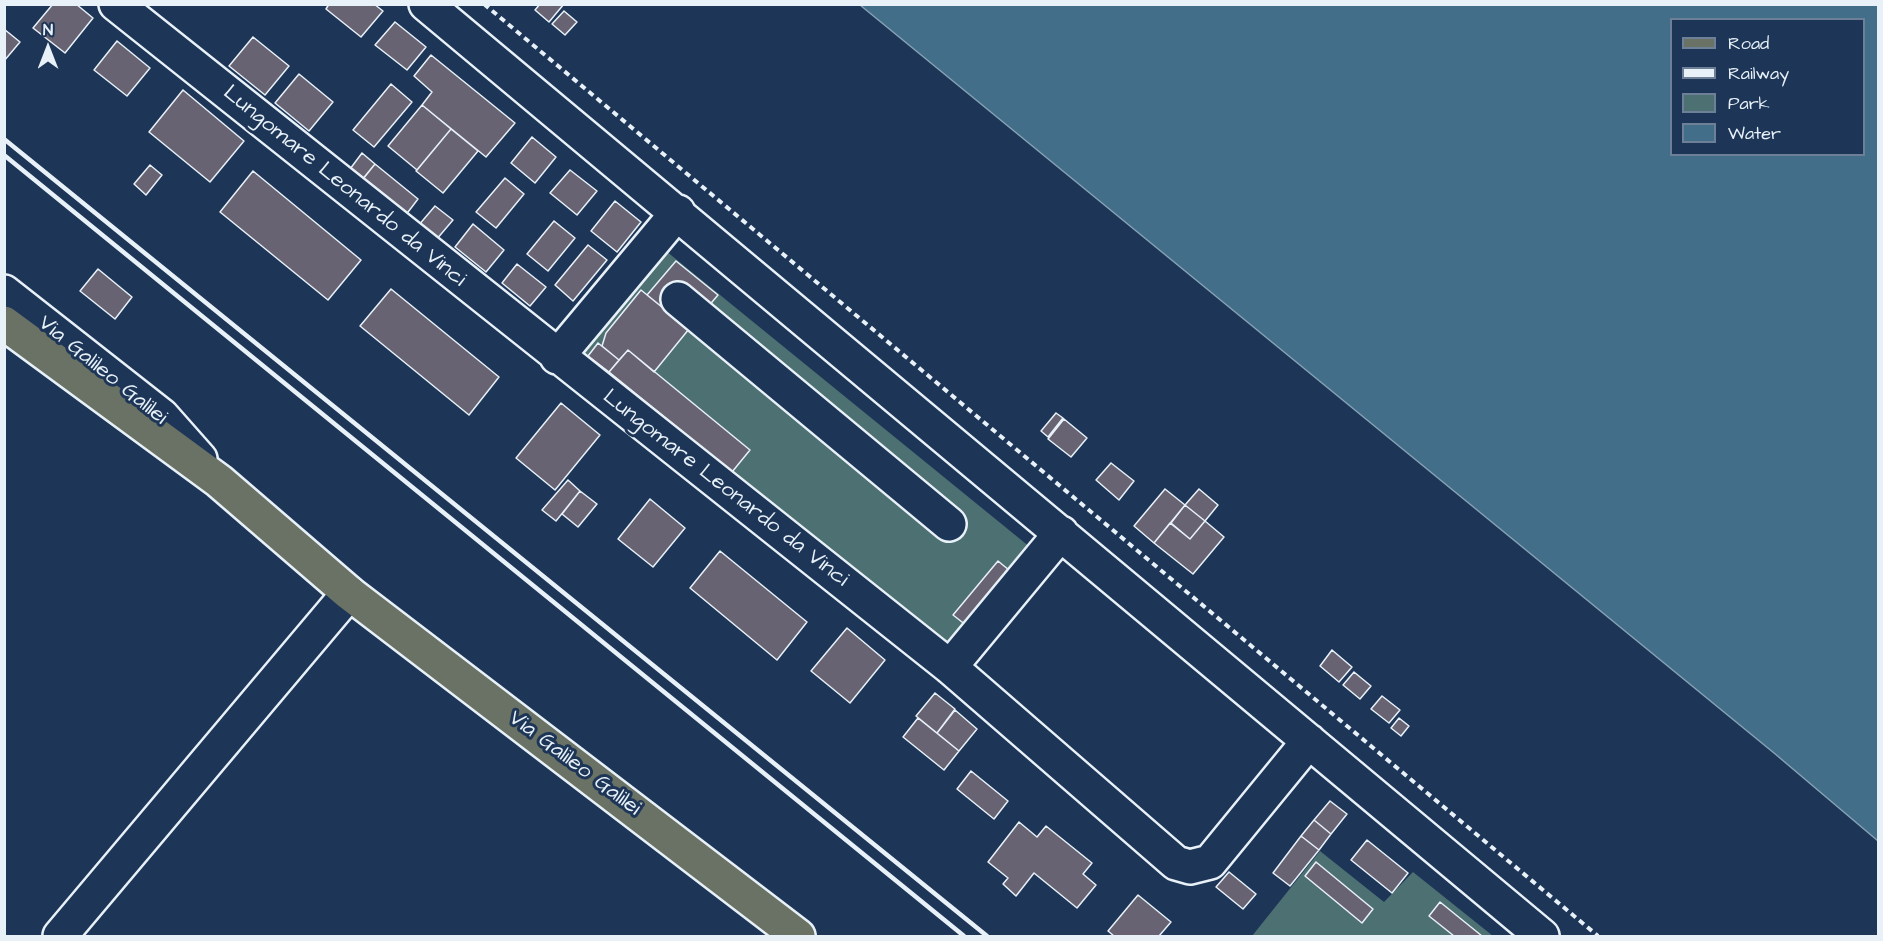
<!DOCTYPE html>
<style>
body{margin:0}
#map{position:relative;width:1883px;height:941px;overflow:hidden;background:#1d3557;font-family:"Architects Daughter",sans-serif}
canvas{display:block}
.frame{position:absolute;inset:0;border:6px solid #e8f1f8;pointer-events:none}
.legend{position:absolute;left:1670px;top:18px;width:195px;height:138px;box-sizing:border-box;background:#1d3557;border:2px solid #6e8097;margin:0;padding:8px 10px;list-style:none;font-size:18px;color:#e8f1f8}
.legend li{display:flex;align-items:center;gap:12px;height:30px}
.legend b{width:30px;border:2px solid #6e8097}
.north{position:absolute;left:18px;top:18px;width:60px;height:60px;-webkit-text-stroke:4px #1d3557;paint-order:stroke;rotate:0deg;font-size:16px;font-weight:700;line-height:24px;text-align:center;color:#e8f1f8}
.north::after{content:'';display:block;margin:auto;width:21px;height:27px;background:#e8f1f8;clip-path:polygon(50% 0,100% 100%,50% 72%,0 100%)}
</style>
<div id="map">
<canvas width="1883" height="941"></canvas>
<div class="frame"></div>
<ul class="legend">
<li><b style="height:8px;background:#6a7165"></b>Road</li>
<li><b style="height:8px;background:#e8f1f8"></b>Railway</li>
<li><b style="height:16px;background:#4d7072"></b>Park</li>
<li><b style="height:16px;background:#436e89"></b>Water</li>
</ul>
<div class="north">N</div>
</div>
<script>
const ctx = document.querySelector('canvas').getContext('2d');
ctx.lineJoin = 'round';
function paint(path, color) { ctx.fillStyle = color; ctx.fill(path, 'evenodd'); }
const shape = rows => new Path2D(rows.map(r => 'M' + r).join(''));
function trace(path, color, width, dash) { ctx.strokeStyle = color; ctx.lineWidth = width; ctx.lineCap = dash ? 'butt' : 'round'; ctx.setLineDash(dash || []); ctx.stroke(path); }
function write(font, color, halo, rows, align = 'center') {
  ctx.font = font + ' "Architects Daughter",sans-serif'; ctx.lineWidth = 6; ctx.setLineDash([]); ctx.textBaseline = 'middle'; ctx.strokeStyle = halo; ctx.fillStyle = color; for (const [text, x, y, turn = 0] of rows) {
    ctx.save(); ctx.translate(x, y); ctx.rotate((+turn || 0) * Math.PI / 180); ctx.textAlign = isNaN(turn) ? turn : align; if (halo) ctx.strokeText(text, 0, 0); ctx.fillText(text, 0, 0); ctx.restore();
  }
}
paint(shape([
 [666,251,1036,552,953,654,583,352],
 [1320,851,1384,902,1413,872,1493,936,1252,936]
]), '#4d7072');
const water = shape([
 [860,5,1878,5,1878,841,1774,753,860,5],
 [1672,20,1864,20,1864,154,1672,154,1672,20]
]);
paint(water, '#436e89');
trace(water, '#85a2b5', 1.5);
const building = shape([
 [53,4,76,4,93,18,65,53,33,28,53,4],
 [329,4,374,4,383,11,361,37,326,9,329,4],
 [540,4,564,4,549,22,535,10,540,4],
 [564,11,577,22,565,35,552,24,564,11],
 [395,22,426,47,407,70,375,45,395,22],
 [4,29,20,42,4,61,4,29],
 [253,37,289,66,265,95,229,66,253,37],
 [117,41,150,68,127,96,94,70,117,41],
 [431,55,515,123,486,157,422,105,432,92,414,76,431,55],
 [299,74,333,102,309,131,275,103,299,74],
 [391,84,412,102,374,147,353,130,391,84],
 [183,90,244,141,210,182,149,132,183,90],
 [422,105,451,129,417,170,388,146,422,105],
 [451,129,478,151,443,193,416,171,451,129],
 [532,137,556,157,535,183,511,163,532,137],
 [362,153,375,164,363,179,350,169,362,153],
 [375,164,418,199,405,216,361,181,375,164],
 [150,165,162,175,146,195,134,184,150,165],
 [570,170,597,191,577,215,550,193,570,170],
 [253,171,361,260,328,300,220,212,253,171],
 [505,178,524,194,496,228,476,212,505,178],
 [615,201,641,222,617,252,591,231,615,201],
 [435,206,453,220,436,240,418,226,435,206],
 [554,221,575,238,548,271,527,254,554,221],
 [473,224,504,250,486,272,455,247,473,224],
 [588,245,607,260,573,301,555,285,588,245],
 [676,261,718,295,689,329,647,295,676,261],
 [517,264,546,287,530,306,502,283,517,264],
 [98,269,132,297,115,319,80,291,98,269],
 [391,289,499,377,469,415,360,326,391,289],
 [641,290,689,329,654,372,628,350,619,360,602,346,606,333,641,290],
 [598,343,619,360,609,372,588,356,598,343],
 [628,350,750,450,732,472,609,372,628,350],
 [561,403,600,435,555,490,516,458,561,403],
 [1056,413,1063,418,1048,437,1041,431,1056,413],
 [1064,419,1087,438,1071,457,1048,439,1064,419],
 [1111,463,1134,481,1119,500,1096,480,1111,463],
 [568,480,580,491,556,521,542,510,568,480],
 [1165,489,1185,505,1154,543,1134,526,1165,489],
 [1199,489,1218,505,1205,521,1185,505,1199,489],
 [580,491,597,504,578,527,562,514,580,491],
 [650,499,685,528,653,567,618,539,650,499],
 [1185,505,1205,521,1190,539,1171,523,1185,505],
 [1205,521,1224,537,1193,574,1154,543,1170,523,1190,539,1205,521],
 [720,551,807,622,777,660,690,588,720,551],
 [998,561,1015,575,971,629,953,615,998,561],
 [847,628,885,660,850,703,811,671,847,628],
 [1332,650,1352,667,1339,682,1320,666,1332,650],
 [1354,672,1371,686,1360,699,1343,685,1354,672],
 [935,693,955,709,937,733,916,716,935,693],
 [1382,696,1400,710,1389,723,1371,709,1382,696],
 [955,710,977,729,959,751,937,733,955,710],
 [918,718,959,751,944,770,903,737,918,718],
 [1399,718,1409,726,1401,736,1391,728,1399,718],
 [971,771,1008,801,994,819,957,789,971,771],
 [1330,801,1347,814,1331,834,1314,820,1330,801],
 [1314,820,1331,834,1319,850,1301,836,1314,820],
 [1019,822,1037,837,1046,826,1092,863,1083,874,1096,885,1077,908,1034,873,1016,896,1003,884,1008,878,988,862,1019,822],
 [1301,836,1319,850,1290,886,1273,873,1301,836],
 [1367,840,1408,873,1392,893,1351,860,1367,840],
 [1316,862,1373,909,1362,923,1305,876,1316,862],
 [1229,872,1256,894,1243,909,1216,887,1229,872],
 [1138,895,1171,922,1159,936,1114,936,1108,931,1138,895],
 [1440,902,1482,936,1454,936,1429,916,1440,902]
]);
paint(building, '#676373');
trace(building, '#e8f1f8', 1.5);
const minor = shape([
 [116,4,950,667,1176,863,1190,867,1210,862,1309,741],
 [426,4,1542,936],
 [4,292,162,416,200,459],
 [678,299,949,524],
 [557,357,678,212],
 [950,667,1061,533],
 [60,936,349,593]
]);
const major = shape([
 [4,323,219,481,349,593,798,936]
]);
trace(minor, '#e8f1f8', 38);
trace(major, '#e8f1f8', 38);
trace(shape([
 [484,4,1598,936]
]), '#e8f1f8', 4, [6, 4.5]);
trace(minor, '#1d3557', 33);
trace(major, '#6a7165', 33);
trace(shape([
 [4,139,987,936],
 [4,155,964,936]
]), '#e8f1f8', 4.5);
write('22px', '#e8f1f8', '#1d3557', [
 ["Lungomare Leonardo da Vinci",344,187,39],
 ["Via Galileo Galilei",102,371,39],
 ["Lungomare Leonardo da Vinci",725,489,38],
 ["Via Galileo Galilei",574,764,37]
]);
</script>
